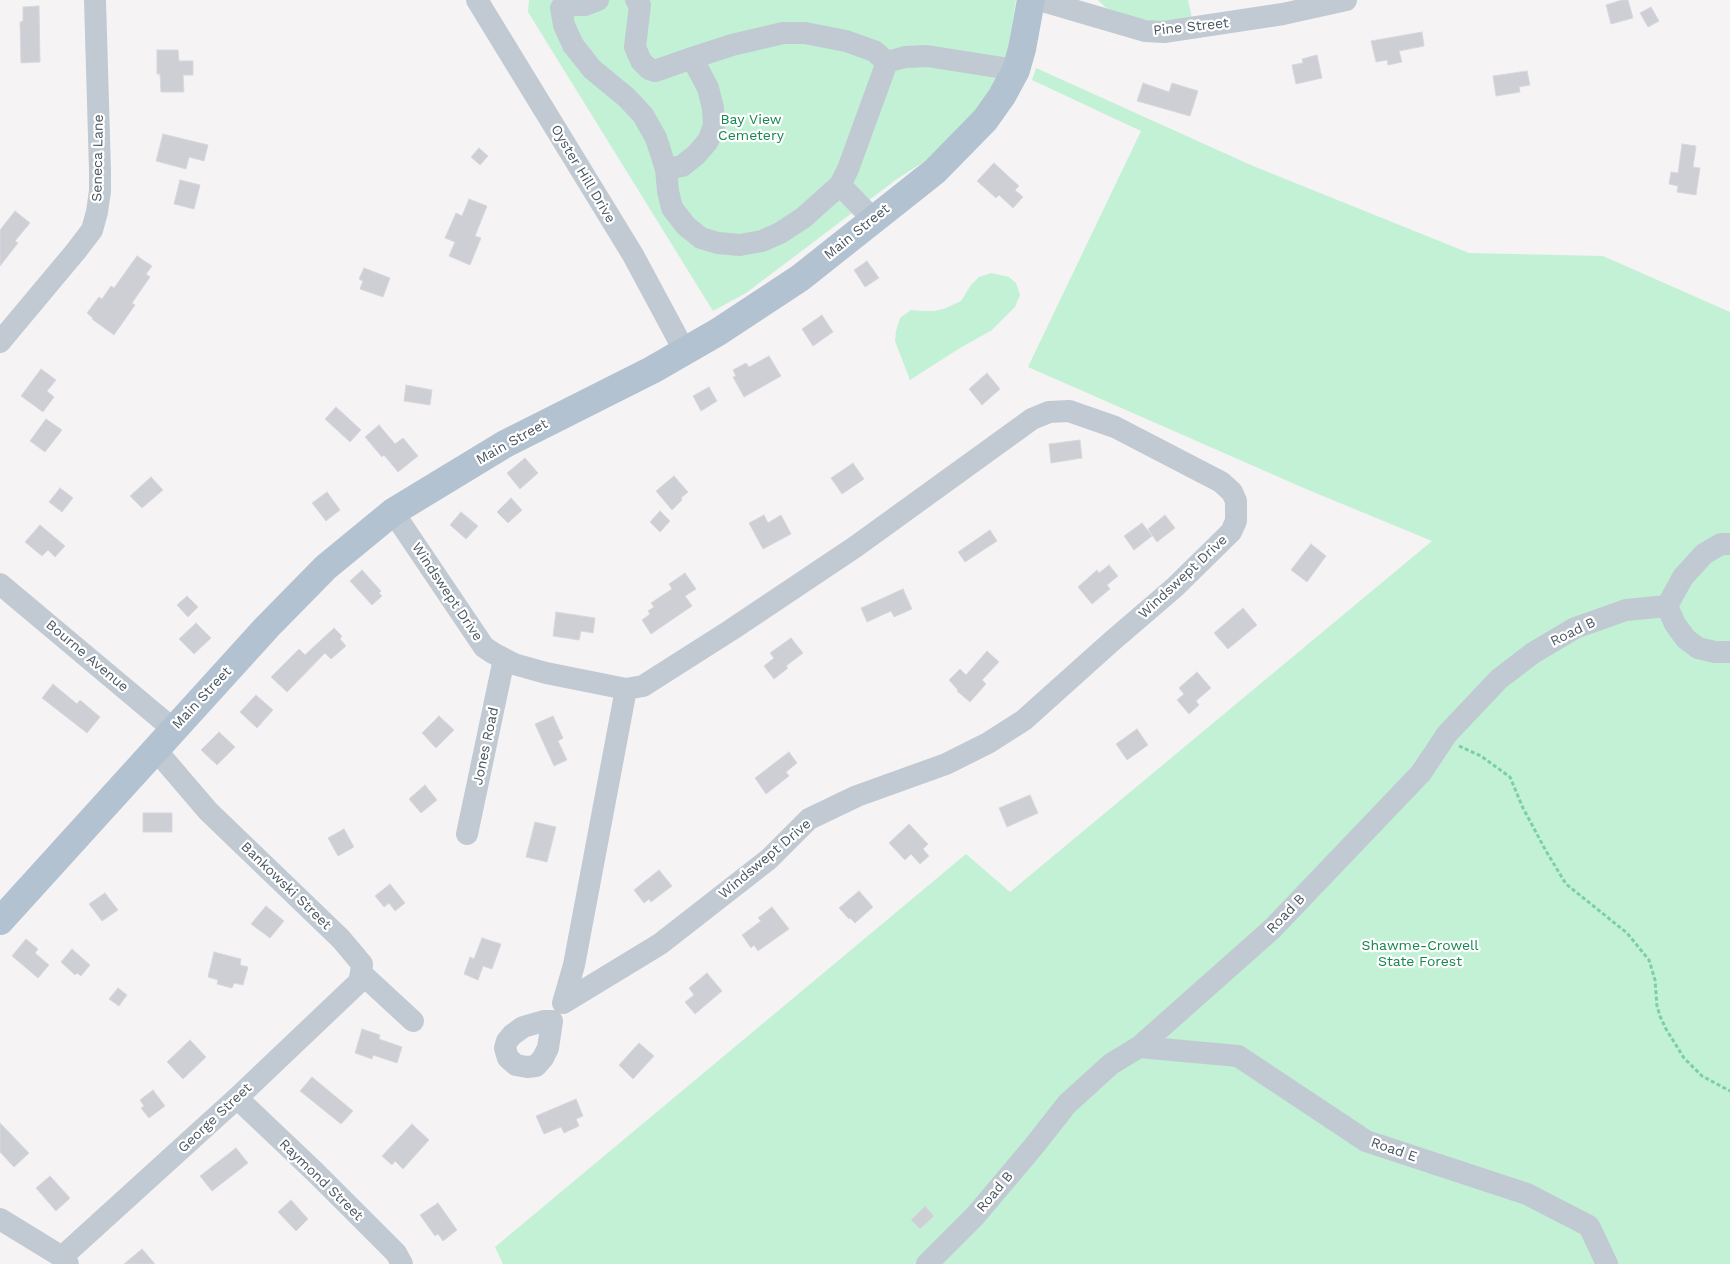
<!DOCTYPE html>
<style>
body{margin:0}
canvas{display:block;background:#f5f3f3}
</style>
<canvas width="1730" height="1264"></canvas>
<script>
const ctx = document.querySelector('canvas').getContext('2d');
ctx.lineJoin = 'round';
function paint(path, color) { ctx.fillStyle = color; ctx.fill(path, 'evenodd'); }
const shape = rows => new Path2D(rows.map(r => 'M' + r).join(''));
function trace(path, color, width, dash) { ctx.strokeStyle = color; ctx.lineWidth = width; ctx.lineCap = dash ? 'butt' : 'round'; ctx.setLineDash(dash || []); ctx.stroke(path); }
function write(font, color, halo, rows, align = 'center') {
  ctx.font = font + ' "Work Sans",sans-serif'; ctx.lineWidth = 4.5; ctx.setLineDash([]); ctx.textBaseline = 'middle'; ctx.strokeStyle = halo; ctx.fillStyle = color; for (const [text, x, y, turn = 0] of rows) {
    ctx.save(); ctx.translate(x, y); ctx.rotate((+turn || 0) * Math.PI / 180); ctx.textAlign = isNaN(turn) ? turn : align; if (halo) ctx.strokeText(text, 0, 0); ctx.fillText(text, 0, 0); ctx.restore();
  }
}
paint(shape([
 [529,0,1016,0,1008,50,990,96,928,159,897,179,746,293,713,311,528,12],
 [1098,0,1188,0,1192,18,1156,22,1116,13,1105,7],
 [1036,68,1253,166,1469,253,1603,256,1730,312,1730,1264,503,1264,495,1247,966,854,1010,892,1432,541,1306,489,1028,367,1141,131,1032,80],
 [991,273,1009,277,1016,283,1020,295,1015,307,992,330,960,348,910,380,895,341,896,331,900,318,911,310,922,311,935,311,946,308,961,301,971,285,979,277]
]), '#c3f1d5');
const building = shape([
 [1622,0,1628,0,1633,18,1611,24,1606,5,1622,0],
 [39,6,40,62,21,63,20,22,23,21,23,7,39,6],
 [1651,7,1659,21,1648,27,1640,13,1651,7],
 [1422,32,1424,46,1399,51,1402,62,1388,65,1387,60,1376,62,1371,41,1422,32],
 [157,50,178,50,179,61,193,61,193,75,183,75,184,92,161,92,160,74,157,74,157,50],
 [1317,55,1322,78,1296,84,1292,65,1303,63,1302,59,1317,55],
 [1527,71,1530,85,1519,87,1520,92,1496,96,1493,76,1527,71],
 [1143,83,1169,92,1172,83,1198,91,1190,116,1137,101,1143,83],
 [163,134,208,145,204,161,189,157,186,169,156,161,163,134],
 [1682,144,1696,146,1693,167,1700,168,1696,195,1677,192,1678,186,1669,184,1671,172,1678,173,1682,144],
 [479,148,488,156,480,165,471,157,479,148],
 [994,163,1019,186,1015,190,1023,197,1013,208,999,195,996,198,977,181,994,163],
 [180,180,200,185,194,209,174,204,180,180],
 [469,199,487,206,475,236,481,238,470,265,449,256,455,242,445,238,456,213,462,216,469,199],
 [15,211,30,223,15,241,18,243,0,266,0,230,15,211],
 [137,256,152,266,146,274,150,277,132,303,135,305,114,335,92,319,93,318,87,313,99,297,102,299,111,286,114,288,137,256],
 [867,261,879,278,865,287,854,270,867,261],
 [364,268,390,278,383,297,360,289,363,281,359,279,364,268],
 [822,315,833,332,813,346,802,329,822,315],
 [769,356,781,376,744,397,733,377,736,376,733,370,746,363,749,367,769,356],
 [41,369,56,380,47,391,54,397,43,412,21,396,41,369],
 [987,373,1000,389,982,405,969,389,987,373],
 [406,385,432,390,430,405,404,401,406,385],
 [709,387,717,401,701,411,693,396,709,387],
 [336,407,361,430,350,442,325,419,336,407],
 [46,419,62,430,45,452,30,441,46,419],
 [379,425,395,444,403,438,418,456,398,472,384,455,382,457,365,437,379,425],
 [1080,440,1082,458,1051,463,1049,444,1080,440],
 [525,458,538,473,520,489,507,473,525,458],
 [853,463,864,479,842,494,831,478,853,463],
 [674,476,688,492,681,498,682,500,672,510,656,491,674,476],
 [151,477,163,490,142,508,130,496,151,477],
 [60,488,73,498,62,512,49,502,60,488],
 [327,492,340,510,326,521,312,503,327,492],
 [511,498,522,510,508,523,497,512,511,498],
 [660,511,670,521,660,532,650,522,660,511],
 [461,512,478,526,466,539,450,525,461,512],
 [764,515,768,523,781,515,791,534,763,549,749,523,764,515],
 [1165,515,1175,528,1157,542,1148,529,1165,515],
 [1142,523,1152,536,1134,550,1124,536,1142,523],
 [40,525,65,546,55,557,48,550,42,556,25,542,40,525],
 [990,530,997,541,965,562,958,552,990,530],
 [1311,544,1326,556,1307,582,1291,570,1311,544],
 [1109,565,1118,576,1107,585,1110,589,1092,604,1078,587,1097,570,1099,573,1109,565],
 [362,570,381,591,379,593,382,596,372,605,350,581,362,570],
 [685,573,696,589,685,596,692,606,651,634,642,620,650,614,648,611,654,607,651,603,672,589,669,584,685,573],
 [903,589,912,609,894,617,891,611,867,622,861,608,903,589],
 [187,596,198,607,188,617,177,605,187,596],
 [1243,608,1257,625,1228,649,1214,633,1243,608],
 [556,612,595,618,593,633,581,631,579,640,553,636,556,612],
 [196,623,211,638,194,654,179,639,196,623],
 [334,628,342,636,340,639,346,646,331,659,325,653,287,692,271,677,299,649,305,655,334,628],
 [791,638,803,653,786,666,788,668,774,679,764,666,774,658,770,653,791,638],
 [987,651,999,662,982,680,986,684,970,702,957,691,958,690,949,680,960,669,966,675,987,651],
 [1197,672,1211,688,1196,701,1199,705,1189,714,1177,700,1184,694,1179,688,1197,672],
 [53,684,77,704,80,700,100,717,87,733,42,698,53,684],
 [256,695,273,710,257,728,240,712,256,695],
 [439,716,454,730,436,748,422,733,439,716],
 [553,716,563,738,558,741,567,760,554,766,535,724,553,716],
 [1137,729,1148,745,1127,760,1116,744,1137,729],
 [219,732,235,747,217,765,201,750,219,732],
 [789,752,797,763,786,772,789,776,766,794,755,778,789,752],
 [425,785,437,800,421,813,409,799,425,785],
 [1030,795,1038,813,1007,827,999,808,1030,795],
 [143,813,172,813,172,832,143,832,143,813],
 [535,822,556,827,547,862,526,857,535,822],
 [909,824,928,844,923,849,929,856,920,864,911,854,905,860,889,843,909,824],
 [344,829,354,847,338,856,328,838,344,829],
 [659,870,672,886,651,902,649,899,644,903,634,890,659,870],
 [390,884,405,903,395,911,389,903,384,907,375,896,390,884],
 [859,891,873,907,855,923,850,918,849,919,839,908,859,891],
 [105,893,118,910,102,921,89,904,105,893],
 [266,906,284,921,270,938,251,924,266,906],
 [772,907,789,929,758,951,754,945,751,948,742,935,761,921,758,918,772,907],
 [482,938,501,944,492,969,483,966,478,980,464,974,470,957,474,959,482,938],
 [26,939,38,949,35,953,49,965,38,978,12,956,26,939],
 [72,949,90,965,81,976,77,973,75,975,61,962,72,949],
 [214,952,241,959,240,965,248,967,243,985,234,983,232,988,217,984,218,980,208,977,214,952],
 [707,973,722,991,695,1014,685,1002,694,995,689,988,707,973],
 [118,988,127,995,119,1006,109,999,118,988],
 [362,1029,380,1035,379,1039,402,1047,397,1063,373,1055,372,1059,355,1053,362,1029],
 [190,1040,206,1057,183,1079,167,1062,190,1040],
 [639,1043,654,1056,633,1079,619,1065,639,1043],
 [312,1077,353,1111,341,1124,300,1091,312,1077],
 [153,1090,165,1106,149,1118,141,1108,144,1106,140,1100,153,1090],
 [576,1099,583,1116,576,1119,579,1126,564,1133,561,1127,544,1134,536,1116,576,1099],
 [0,1123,29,1153,14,1167,0,1152,0,1123],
 [412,1124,429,1140,403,1169,395,1161,392,1165,382,1156,412,1124],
 [236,1148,248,1163,212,1191,200,1176,236,1148],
 [50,1176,70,1198,56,1211,36,1188,50,1176],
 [291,1200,308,1219,296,1231,278,1212,291,1200],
 [438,1203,457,1230,443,1241,438,1234,435,1236,420,1215,438,1203],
 [925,1206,934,1216,920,1229,911,1220,925,1206],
 [142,1249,155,1264,124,1264,142,1249]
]);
paint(building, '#cdcfd5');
trace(building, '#d7d9de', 1);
trace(shape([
 [1459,746,1481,756,1510,777,1523,808,1546,851,1566,884,1627,933,1649,960,1655,980,1657,1006,1660,1016,1666,1029,1684,1058,1702,1076,1730,1091]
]), '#7ad0a6', 3, [4, 2.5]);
trace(shape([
 [477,0,633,255,684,350],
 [598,0,585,5,574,5,561,8,564,25,573,45,592,69,626,97,643,115,656,138,666,169,668,191,672,208,686,226,701,238,718,243,740,245,762,241,780,233,803,218,840,185,873,219],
 [636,0,640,5,635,47,641,61,649,69,655,71,692,58,708,88,713,108,714,126,708,141,696,155,682,166,666,169],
 [1039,0,1145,31,1164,32,1283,14,1346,0],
 [692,58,732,45,783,33,805,33,846,41,874,51,887,62,848,169,840,185],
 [887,62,905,57,927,56,1016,70],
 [0,342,76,251,92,230,97,212,100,191,100,171,95,0],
 [393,512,484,647,493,653,514,664,546,673,626,689,643,686,731,630,855,547,1032,419,1049,412,1069,411,1115,427,1221,482,1232,492,1236,501,1236,521,1231,532,1175,587,1111,642,1024,720,988,743,946,764,857,796,809,819,769,859,660,944,563,1003,574,965,626,689],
 [0,584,173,729],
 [1667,606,1683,577,1704,554,1721,544,1730,544],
 [1667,606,1675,624,1686,639,1698,648,1715,652,1730,652],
 [155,749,208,811,341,939,362,964,361,973,413,1021],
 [467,834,504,659],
 [544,1021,552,1021,548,1048,543,1058,536,1066,527,1067,516,1065,508,1058,505,1048,507,1041,512,1035,523,1027,544,1021],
 [1139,1047,1238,1056,1366,1141,1527,1194,1589,1226,1607,1264],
 [237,1098,316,1173,396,1253,402,1264],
 [0,1219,62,1257,68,1264],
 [62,1257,237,1098,359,982,361,973],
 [927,1264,975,1216,1034,1146,1067,1104,1111,1064,1139,1047,1272,929,1421,773,1447,734,1499,679,1533,653,1575,628,1626,610,1667,606]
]), '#c1cad2', 22);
trace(shape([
 [0,921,267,627,326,567,393,512,505,444,652,370,718,332,800,278,935,171,985,120,1002,96,1016,70,1022,49,1031,0]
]), '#b3c2d1', 28);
write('14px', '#4a5661', '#fff', [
 ["Pine Street",1191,27,-6],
 ["Seneca Lane",98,158,-89],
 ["Oyster Hill Drive",583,174,59],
 ["Main Street",857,232,-39],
 ["Main Street",512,442,-29],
 ["Windswept Drive",1183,577,-43],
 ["Windswept Drive",447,592,56],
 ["Road B",1573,632,-26],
 ["Bourne Avenue",87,656,40],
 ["Main Street",202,698,-47],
 ["Jones Road",486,746,-78],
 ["Windswept Drive",765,859,-40],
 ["Bankowski Street",286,886,44],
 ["Road B",1286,914,-46],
 ["George Street",215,1118,-43],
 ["Road E",1394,1150,19],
 ["Raymond Street",321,1180,44],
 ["Road B",995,1192,-50]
]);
write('14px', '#17864f', '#fff', [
 ["Bay View",751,120],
 ["Cemetery",751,136],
 ["Shawme-Crowell",1420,946],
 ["State Forest",1420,962]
]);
</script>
